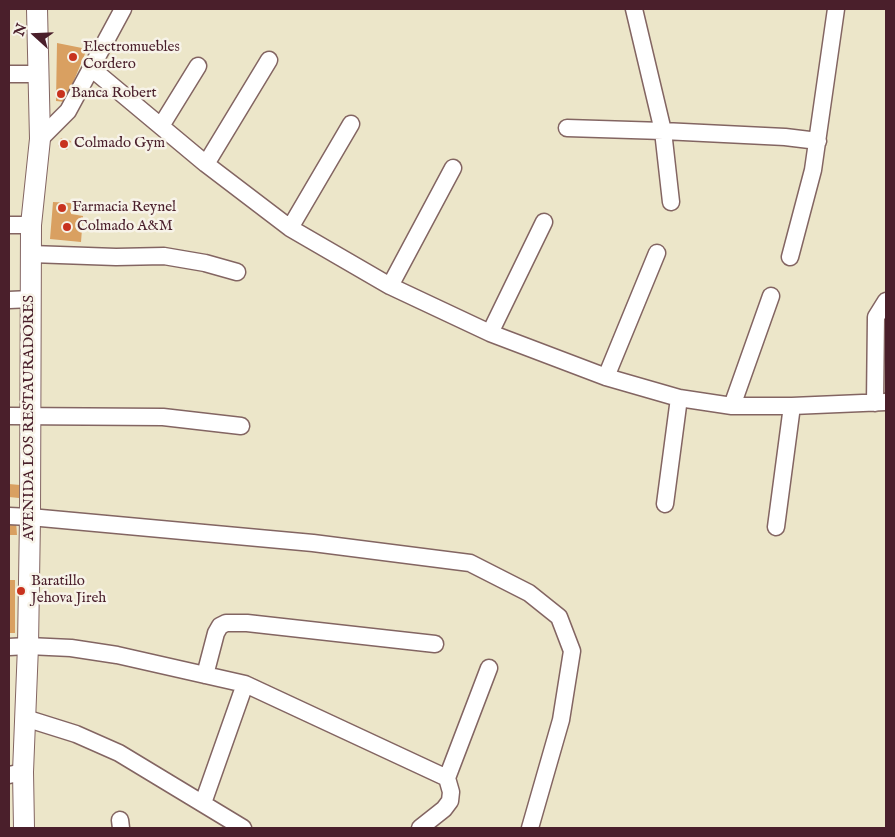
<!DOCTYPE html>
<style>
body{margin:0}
#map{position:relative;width:895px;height:837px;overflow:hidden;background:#ece6c9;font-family:"IM FELL English",serif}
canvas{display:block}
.frame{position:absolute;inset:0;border:10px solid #4a1f2b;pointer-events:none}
.north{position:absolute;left:10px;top:10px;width:50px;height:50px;-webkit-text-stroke:4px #f7f3e8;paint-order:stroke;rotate:290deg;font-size:14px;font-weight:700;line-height:20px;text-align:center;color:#4a1f2b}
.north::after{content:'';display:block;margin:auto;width:18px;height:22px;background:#4a1f2b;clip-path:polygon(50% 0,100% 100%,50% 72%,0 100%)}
</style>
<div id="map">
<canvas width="895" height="837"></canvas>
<div class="frame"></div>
<div class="north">N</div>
</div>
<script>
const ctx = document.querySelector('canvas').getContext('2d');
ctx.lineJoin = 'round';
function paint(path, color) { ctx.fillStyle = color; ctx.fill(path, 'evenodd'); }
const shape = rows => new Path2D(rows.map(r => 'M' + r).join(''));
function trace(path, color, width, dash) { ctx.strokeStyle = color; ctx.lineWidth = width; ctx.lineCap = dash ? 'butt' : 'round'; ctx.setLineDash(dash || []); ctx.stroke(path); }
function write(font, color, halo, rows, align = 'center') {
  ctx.font = font + ' "IM FELL English",serif'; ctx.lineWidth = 5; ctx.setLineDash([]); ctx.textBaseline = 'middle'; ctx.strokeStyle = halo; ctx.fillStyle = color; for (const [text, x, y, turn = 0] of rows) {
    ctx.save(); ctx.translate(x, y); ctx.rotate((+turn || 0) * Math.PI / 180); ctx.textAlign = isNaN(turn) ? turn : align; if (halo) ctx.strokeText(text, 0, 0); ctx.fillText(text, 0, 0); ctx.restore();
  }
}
paint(shape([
 [57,43,87,49,65,102,56,101],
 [61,138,71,141,67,150,58,146],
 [53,202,71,203,71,214,83,216,81,242,50,239],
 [9,484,20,485,19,498,9,497],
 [9,521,16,521,17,535,9,535],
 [9,580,15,580,15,633,9,633]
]), '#d9a061');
const minor = shape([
 [634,9,663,131,671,202],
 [91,68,206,164,290,228,390,286,490,333,606,377,679,398,732,406,792,406,886,402],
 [9,74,39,74],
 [161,126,198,66],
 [567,128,663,131,785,137,818,141],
 [40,139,68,111,123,9],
 [206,164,269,60],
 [9,225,31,225],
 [290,228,351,124],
 [31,254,116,257,164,256,205,263,237,272],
 [790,257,813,170,836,9],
 [390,286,453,168],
 [9,300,31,299],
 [490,333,544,222],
 [606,377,657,253],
 [875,403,876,317,886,301],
 [732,406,771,296],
 [9,416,163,417,241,426],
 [665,504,679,398],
 [9,516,30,517,313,543,470,563,529,593,559,617,572,651,561,720,530,828],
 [776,527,792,406],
 [9,647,28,646,71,648,117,655,245,684,447,778],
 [205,675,216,633,220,626,226,623,247,623,435,644],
 [25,718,76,734,119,753,243,828],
 [9,775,23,772],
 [203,803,245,684],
 [120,820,121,828],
 [420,828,444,809,450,801,451,792,447,778,489,668]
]);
const tertiary = shape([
 [24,828,23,772,28,646,30,517,31,225,40,139,37,9]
]);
trace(minor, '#836562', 19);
trace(tertiary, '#836562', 22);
trace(minor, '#fff', 16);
trace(tertiary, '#fff', 20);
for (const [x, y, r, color] of [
 [73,57,5,"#c8321e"],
 [61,94,5,"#c8321e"],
 [64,144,5,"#c8321e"],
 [62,208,5,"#c8321e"],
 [67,227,5,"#c8321e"],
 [21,591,5,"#c8321e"]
]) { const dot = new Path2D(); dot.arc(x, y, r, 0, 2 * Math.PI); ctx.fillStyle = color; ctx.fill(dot); trace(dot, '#f7f3e8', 2); }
write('15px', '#4a1f2b', '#f7f3e8', [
 ["Electromuebles",83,48],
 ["Cordero",83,65],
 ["Banca Robert",71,94],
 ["Colmado Gym",74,144],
 ["Farmacia Reynel",72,208],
 ["Colmado A&M",77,227],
 ["Baratillo",31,582],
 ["Jehova Jireh",31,599]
], 'left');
write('15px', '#4a1f2b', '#f7f3e8', [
 ["AVENIDA LOS RESTAURADORES",30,418,-90]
]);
</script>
